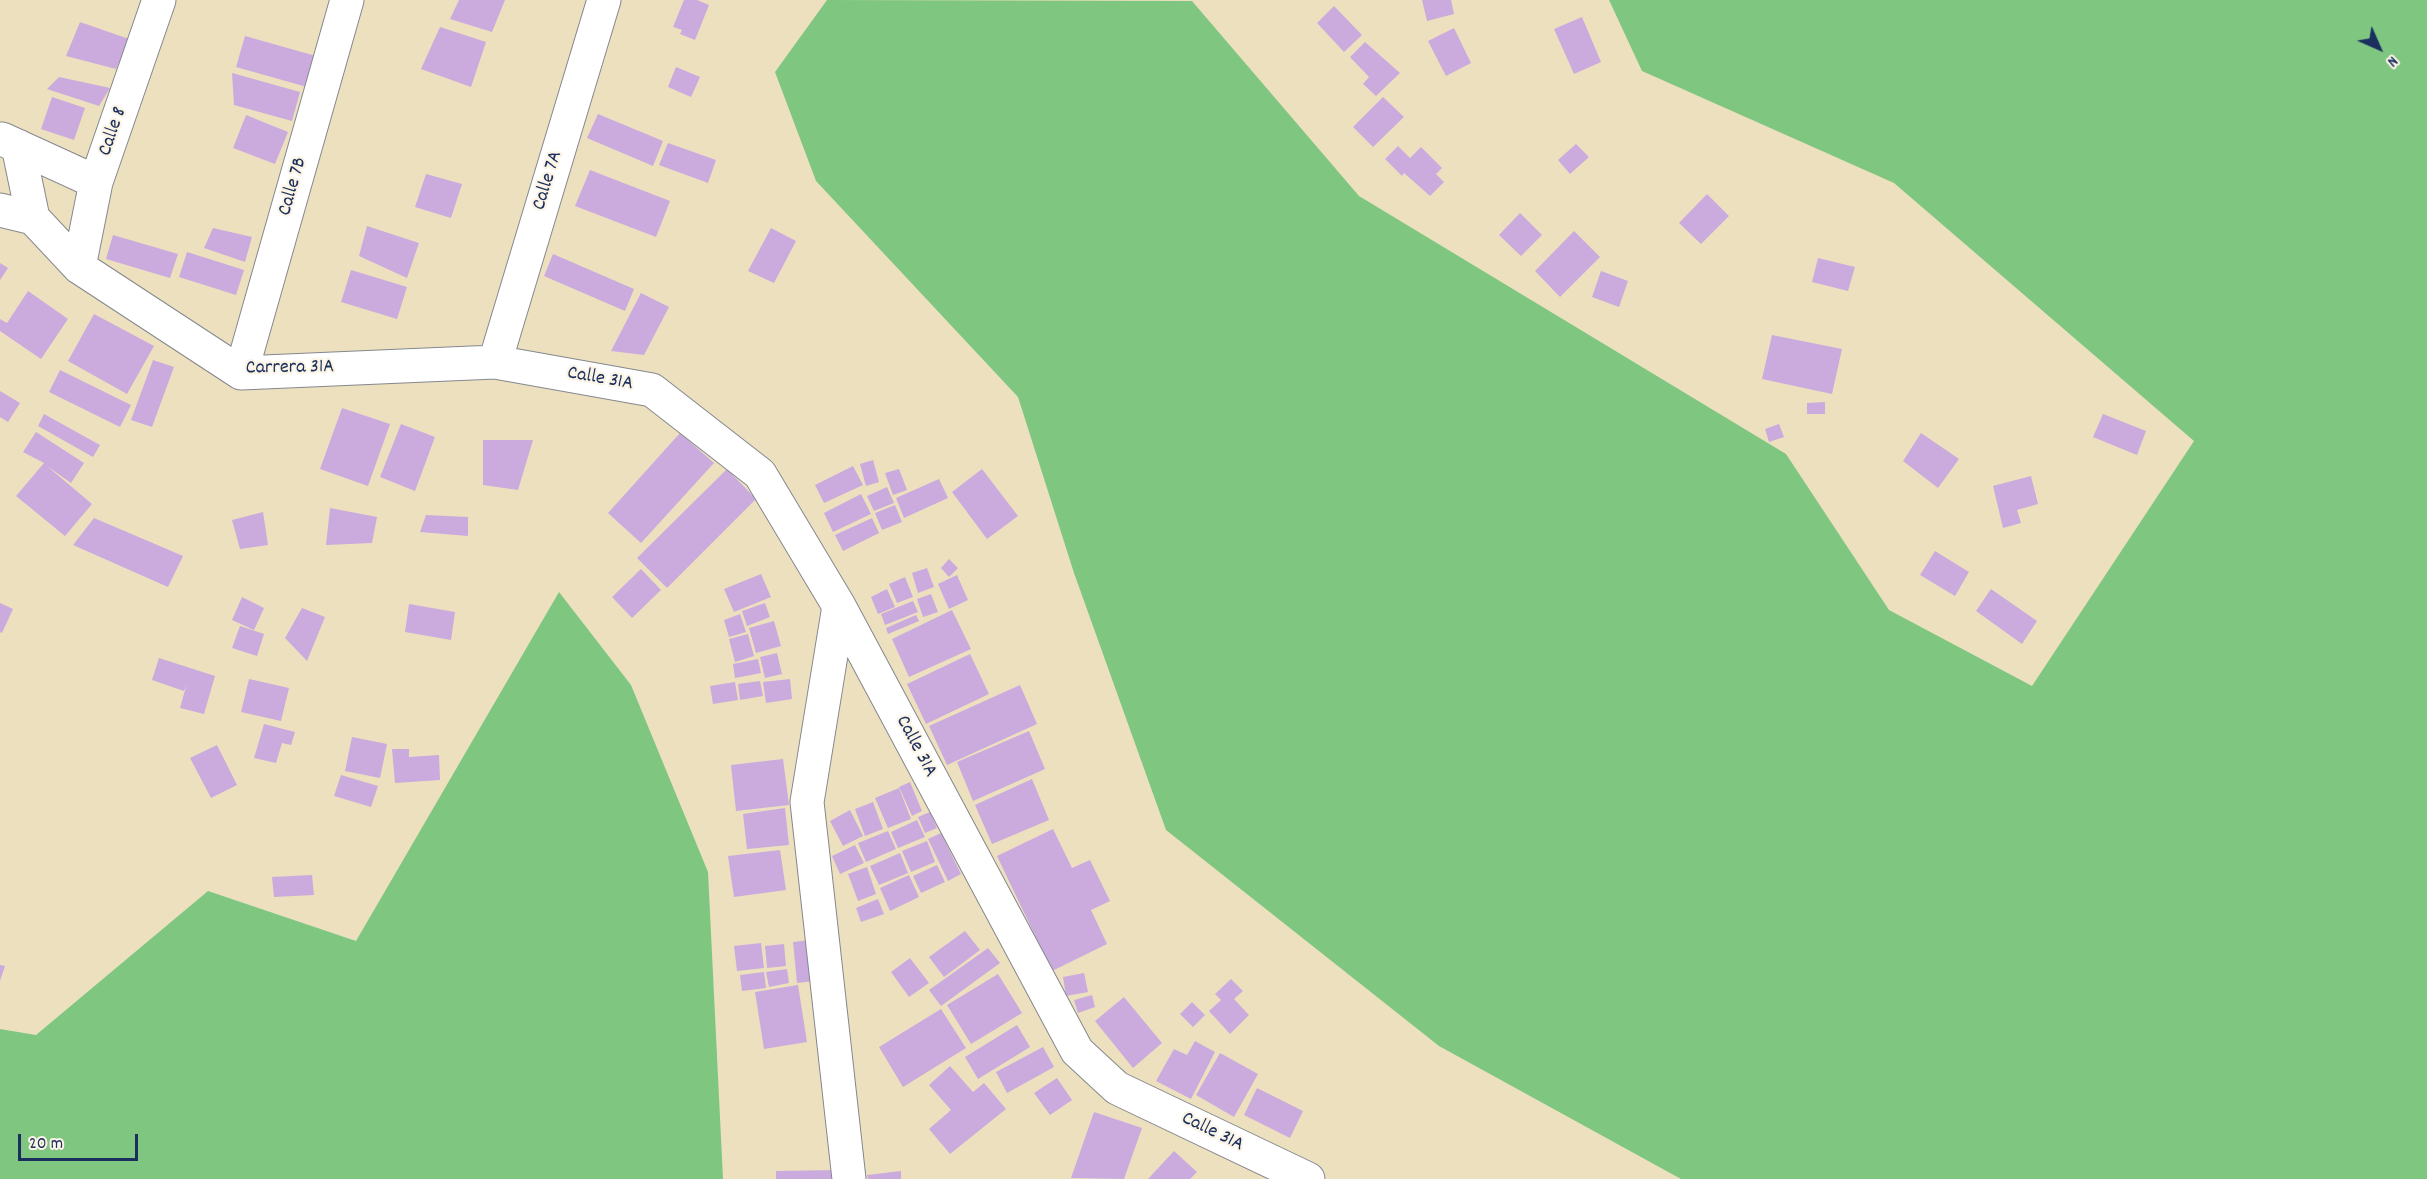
<!DOCTYPE html>
<style>
body{margin:0}
#map{position:relative;width:2427px;height:1179px;overflow:hidden;background:#ede0bf;font-family:Dekko,sans-serif}
canvas{display:block}
.north{position:absolute;left:2349px;top:18px;width:60px;height:60px;-webkit-text-stroke:4px #fcf5e5;paint-order:stroke;rotate:135deg;font-size:16px;font-weight:700;line-height:24px;text-align:center;color:#1b2f5e}
.north::after{content:'';display:block;margin:auto;width:21px;height:27px;background:#1b2f5e;clip-path:polygon(50% 0,100% 100%,50% 72%,0 100%)}
.scale{position:absolute;left:18px;top:1134px;width:120px;height:27px;box-sizing:border-box;border:3px solid #1b2f5e;border-top:0;padding-left:8px;font-size:18px;line-height:21px;white-space:nowrap;color:#1b2f5e;-webkit-text-stroke:4px #fcf5e5;paint-order:stroke}
</style>
<div id="map">
<canvas width="2427" height="1179"></canvas>
<div class="north">N</div>
<div class="scale">20 m</div>
</div>
<script>
const ctx = document.querySelector('canvas').getContext('2d');
ctx.lineJoin = 'round';
function paint(path, color) { ctx.fillStyle = color; ctx.fill(path, 'evenodd'); }
const shape = rows => new Path2D(rows.map(r => 'M' + r).join(''));
function trace(path, color, width, dash) { ctx.strokeStyle = color; ctx.lineWidth = width; ctx.lineCap = dash ? 'butt' : 'round'; ctx.setLineDash(dash || []); ctx.stroke(path); }
function write(font, color, halo, rows, align = 'center') {
  ctx.font = font + ' Dekko,sans-serif'; ctx.lineWidth = 4.5; ctx.setLineDash([]); ctx.textBaseline = 'middle'; ctx.strokeStyle = halo; ctx.fillStyle = color; for (const [text, x, y, turn = 0] of rows) {
    ctx.save(); ctx.translate(x, y); ctx.rotate((+turn || 0) * Math.PI / 180); ctx.textAlign = isNaN(turn) ? turn : align; if (halo) ctx.strokeText(text, 0, 0); ctx.fillText(text, 0, 0); ctx.restore();
  }
}
paint(shape([
 [827,0,1192,1,1359,196,1786,454,1889,610,2032,686,2194,441,1894,183,1642,71,1609,0,2427,0,2427,1179,1681,1179,1439,1046,1166,830,1074,573,1018,397,816,181,775,72],
 [559,592,631,685,708,872,723,1179,0,1179,0,1029,36,1035,208,891,356,941]
]), '#7fc681');
paint(shape([
 [459,0,505,0,492,32,450,19],
 [684,0,697,0,709,5,695,40,680,34,682,30,673,27],
 [1422,0,1451,0,1454,14,1427,21],
 [1334,6,1362,35,1344,52,1317,23],
 [1582,17,1601,62,1574,74,1554,29],
 [80,22,129,39,116,69,66,56],
 [440,27,486,42,471,87,421,69],
 [1454,28,1471,63,1446,76,1428,41],
 [245,36,323,58,314,89,236,67],
 [1365,42,1400,73,1376,96,1363,84,1369,77,1350,57],
 [676,67,700,77,691,97,668,87],
 [232,73,300,92,292,121,234,105],
 [59,77,110,88,99,106,47,89],
 [52,97,85,108,74,140,41,129],
 [1383,97,1404,117,1373,147,1353,127],
 [598,114,663,141,653,166,587,138],
 [246,115,288,132,275,164,233,148],
 [668,143,716,160,708,183,659,165],
 [1576,144,1589,157,1570,174,1558,160],
 [1398,146,1410,158,1421,147,1442,168,1436,174,1444,182,1430,196,1404,173,1402,176,1385,159],
 [590,170,670,201,656,237,575,206],
 [426,174,462,184,451,218,415,207],
 [1707,194,1729,216,1701,244,1679,223],
 [1520,213,1542,235,1521,256,1499,235],
 [367,226,419,243,407,278,359,256],
 [213,228,252,237,245,262,204,248],
 [771,228,796,241,774,283,748,271],
 [1574,231,1600,257,1560,297,1535,271],
 [113,235,178,254,170,278,106,259],
 [187,252,244,270,236,295,179,277],
 [553,254,634,289,625,311,544,276],
 [1818,258,1855,267,1848,291,1812,282],
 [0,263,8,268,0,280],
 [351,270,407,287,397,319,341,302],
 [1601,271,1628,281,1619,307,1592,297],
 [28,291,68,319,41,359,0,331,0,319,7,323],
 [641,293,669,307,644,355,611,351],
 [94,314,154,346,127,394,68,361],
 [1772,335,1842,349,1832,394,1762,379],
 [153,360,174,367,152,427,131,420],
 [60,370,131,405,120,427,49,392],
 [0,391,20,403,8,422,0,417],
 [1825,402,1825,414,1807,414,1807,403],
 [342,408,390,424,368,486,320,469],
 [44,414,100,445,93,457,38,426],
 [2103,414,2146,431,2137,455,2093,437],
 [401,424,435,437,415,491,380,477],
 [1779,424,1784,437,1769,442,1765,429],
 [36,432,84,463,71,483,47,466,92,504,65,536,16,496,44,463,23,452],
 [680,433,714,463,641,543,608,513],
 [1921,433,1959,459,1938,488,1903,461],
 [483,440,533,440,518,490,483,485],
 [873,460,879,482,866,486,860,464],
 [853,466,863,485,824,503,815,485],
 [727,469,756,499,667,588,637,558],
 [899,469,907,490,893,495,885,473],
 [982,469,1018,516,987,539,952,492],
 [2031,476,2038,504,2017,510,2021,523,2003,528,1993,486],
 [939,479,948,498,904,518,896,498],
 [887,487,894,503,874,511,867,496],
 [861,494,871,514,833,532,824,513],
 [895,505,902,522,882,530,875,513],
 [330,508,377,517,372,543,326,545],
 [263,512,268,545,240,549,232,520],
 [426,515,468,517,468,536,420,532],
 [94,518,183,556,168,587,73,545],
 [872,518,879,533,843,551,835,535],
 [1935,551,1969,572,1955,596,1920,575],
 [949,559,958,568,949,577,941,568],
 [927,568,934,587,918,593,912,573],
 [641,569,661,590,632,618,612,597],
 [761,574,771,597,734,612,724,589],
 [957,575,968,600,949,609,938,584],
 [905,577,913,597,897,603,889,584],
 [887,589,895,607,878,614,871,597],
 [1991,589,2037,621,2022,644,1976,611],
 [931,594,938,612,923,617,917,599],
 [242,597,264,608,254,630,232,620],
 [913,601,918,612,885,625,881,614],
 [0,603,13,609,2,633,0,632],
 [765,603,770,617,747,626,742,611],
 [409,604,455,612,451,640,405,632],
 [302,608,325,617,307,661,285,638],
 [952,610,971,649,909,677,892,639],
 [740,614,746,632,729,637,724,620],
 [916,615,919,621,888,634,886,628],
 [774,621,781,646,756,653,749,628],
 [240,626,264,634,257,656,232,648],
 [748,634,754,656,735,662,729,639],
 [777,653,782,674,765,678,760,657],
 [970,654,989,694,926,724,907,684],
 [159,658,215,676,204,714,180,708,187,683,184,691,152,680],
 [758,659,761,673,735,678,733,664],
 [249,679,289,688,281,721,241,712],
 [790,679,792,699,766,703,763,682],
 [760,681,763,696,740,700,738,684],
 [735,682,738,700,713,704,710,686],
 [1020,685,1037,724,947,765,929,726],
 [264,724,295,732,291,745,282,743,276,763,254,758],
 [1029,731,1045,769,973,801,957,762],
 [352,737,387,744,380,778,345,771],
 [217,745,237,785,211,798,190,758],
 [392,749,409,749,409,757,439,755,440,780,395,783],
 [783,759,789,805,736,811,731,765],
 [341,775,378,786,371,807,334,796],
 [1032,779,1049,820,992,844,975,805],
 [910,782,922,811,912,816,899,787],
 [899,788,911,819,888,828,875,798],
 [873,802,883,829,865,836,855,809],
 [785,808,789,845,747,849,743,814],
 [850,810,863,836,843,846,830,821],
 [930,812,937,828,925,833,918,817],
 [917,820,925,837,898,848,891,832],
 [1053,829,1072,868,1090,860,1110,901,1091,910,1107,944,1052,971,997,856],
 [888,831,896,849,866,862,858,843],
 [941,833,961,874,948,881,928,839],
 [927,841,935,862,911,872,902,851],
 [855,845,864,863,840,874,832,856],
 [780,850,786,890,734,897,728,856],
 [900,853,908,873,879,885,870,866],
 [937,865,945,882,921,893,913,876],
 [867,867,876,894,858,901,848,874],
 [312,875,314,895,274,897,272,877],
 [909,875,919,897,890,911,880,888],
 [878,899,884,914,861,922,856,908],
 [965,931,980,950,944,977,929,957],
 [811,940,815,981,797,983,793,942],
 [761,943,764,968,737,971,734,946],
 [784,944,786,966,767,968,765,946],
 [988,948,1000,963,941,1006,929,990],
 [910,958,929,983,909,997,891,972],
 [0,965,5,966,0,981],
 [787,969,789,983,769,987,766,972],
 [764,972,766,988,742,991,740,975],
 [1084,973,1088,992,1066,996,1063,977],
 [998,974,1022,1013,971,1044,947,1005],
 [1231,979,1243,991,1234,999,1249,1015,1230,1034,1209,1011,1221,1000,1215,994],
 [798,985,807,1042,764,1049,755,992],
 [1092,995,1095,1007,1078,1013,1074,1000],
 [1124,997,1162,1043,1133,1068,1095,1021],
 [1192,1002,1205,1015,1193,1027,1180,1014],
 [941,1009,966,1048,903,1087,879,1047],
 [1017,1025,1030,1047,978,1079,965,1057],
 [1195,1041,1215,1052,1191,1099,1156,1081,1174,1049,1187,1055],
 [1043,1047,1054,1067,1007,1093,996,1072],
 [1220,1053,1258,1074,1234,1117,1196,1095],
 [950,1066,973,1092,984,1083,1006,1109,950,1154,929,1129,951,1110,929,1085],
 [1057,1078,1072,1100,1050,1115,1034,1093],
 [1257,1088,1303,1111,1290,1138,1244,1115],
 [1094,1112,1142,1128,1124,1179,1071,1178],
 [1174,1151,1197,1172,1190,1179,1148,1179],
 [838,1170,838,1179,776,1179,776,1171],
 [901,1171,901,1179,868,1179,867,1175]
]), '#cbaade');
const street = shape([
 [2,139,96,182],
 [18,146,33,218,79,267,241,373,495,362,652,390,760,474,839,606,1077,1051,1117,1088,1308,1179],
 [0,210,33,218],
 [79,267,96,182,159,0],
 [495,362,604,0],
 [241,373,347,0],
 [839,606,807,802,849,1179]
]);
trace(street, '#84888e', 35);
trace(street, '#fff', 33);
write('20px', '#1b2f5e', '#fcf5e5', [
 ["Calle 8",114,132,-71],
 ["Calle 7A",549,181,-73],
 ["Calle 7B",294,187,-74],
 ["Carrera 31A",290,369,-1],
 ["Calle 31A",600,380,10],
 ["Calle 31A",915,747,62],
 ["Calle 31A",1212,1133,26]
]);
</script>
